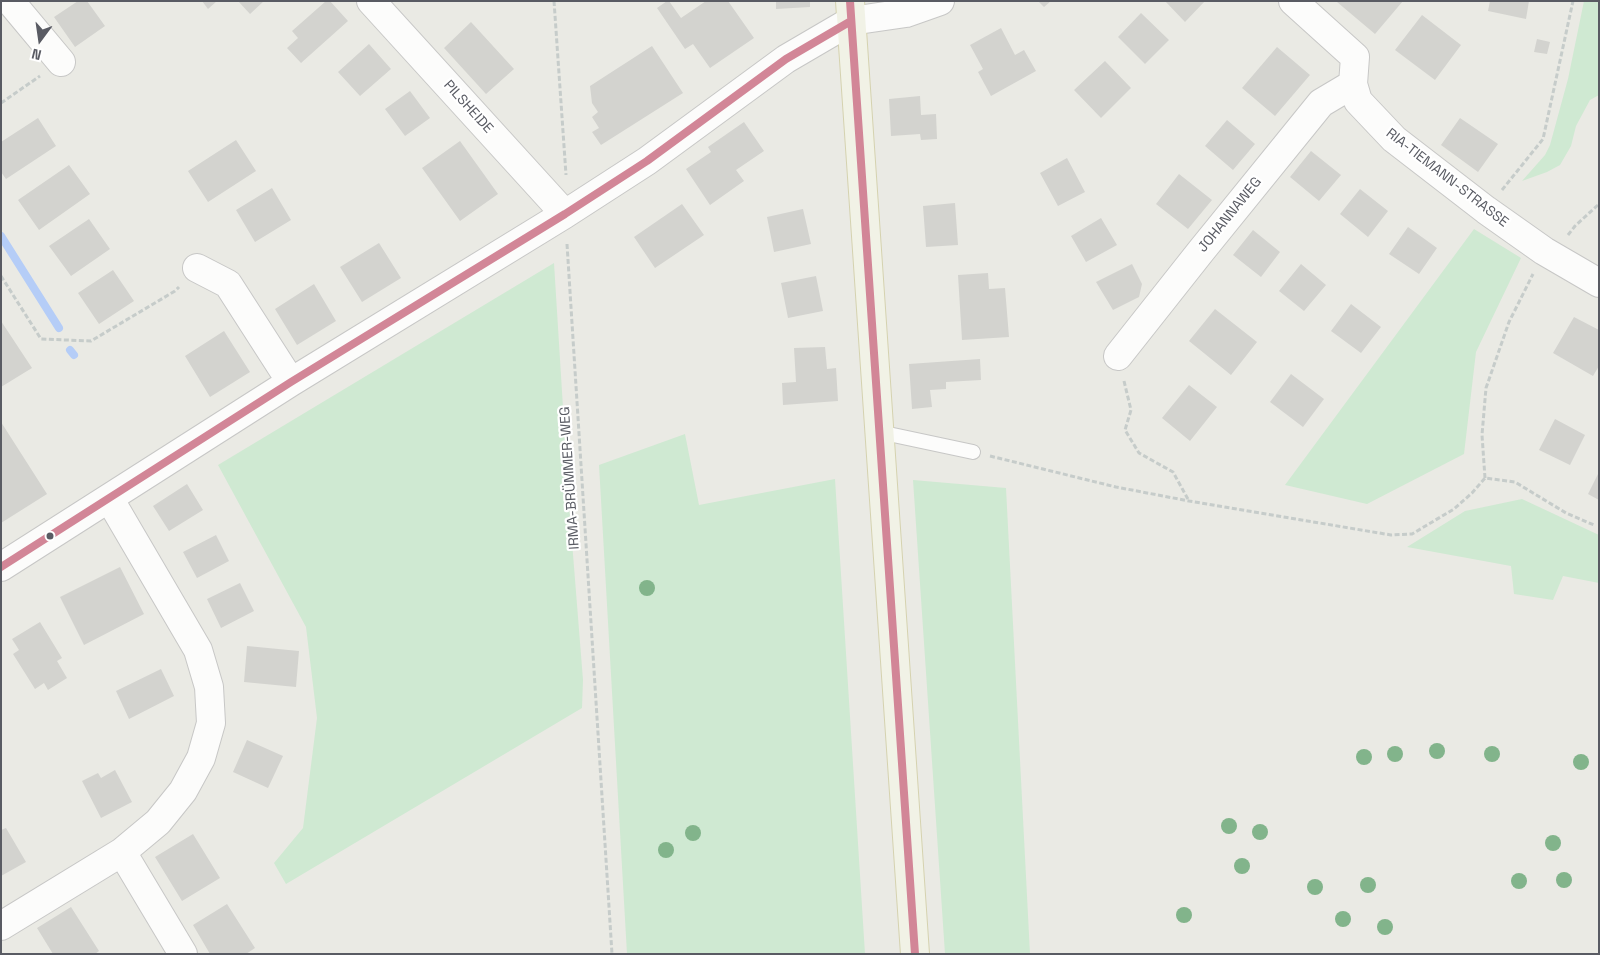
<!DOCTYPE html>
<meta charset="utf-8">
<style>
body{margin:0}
#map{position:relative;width:1600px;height:955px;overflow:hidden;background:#eaeae4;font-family:"Space Grotesk",sans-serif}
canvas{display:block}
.frame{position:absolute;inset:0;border:2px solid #595b63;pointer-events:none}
.north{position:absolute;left:15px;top:15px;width:50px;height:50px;-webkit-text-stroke:4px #fff;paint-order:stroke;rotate:194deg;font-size:14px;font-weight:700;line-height:20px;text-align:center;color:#595b63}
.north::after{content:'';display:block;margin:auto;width:18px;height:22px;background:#595b63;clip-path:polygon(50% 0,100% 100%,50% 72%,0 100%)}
</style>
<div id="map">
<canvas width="1600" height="955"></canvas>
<div class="frame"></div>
<div class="north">N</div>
</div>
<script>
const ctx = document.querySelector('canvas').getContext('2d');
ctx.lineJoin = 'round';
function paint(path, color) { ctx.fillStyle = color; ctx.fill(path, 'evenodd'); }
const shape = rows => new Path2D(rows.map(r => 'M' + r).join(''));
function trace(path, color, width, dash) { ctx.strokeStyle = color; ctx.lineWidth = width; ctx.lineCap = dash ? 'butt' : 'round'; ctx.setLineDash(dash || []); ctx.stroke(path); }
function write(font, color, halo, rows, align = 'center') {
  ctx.font = font + ' "Space Grotesk",sans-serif'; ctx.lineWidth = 4.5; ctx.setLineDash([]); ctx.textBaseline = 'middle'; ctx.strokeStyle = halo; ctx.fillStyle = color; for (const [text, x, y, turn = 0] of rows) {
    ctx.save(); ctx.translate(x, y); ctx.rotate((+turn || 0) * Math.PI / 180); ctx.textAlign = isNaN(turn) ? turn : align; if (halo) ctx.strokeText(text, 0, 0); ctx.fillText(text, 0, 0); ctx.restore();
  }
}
paint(shape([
 [1584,1,1599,1,1599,95,1590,100,1576,126,1571,146,1560,165,1547,172,1522,181,1545,155,1550,145,1568,79],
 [1474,229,1521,258,1476,352,1464,454,1367,504,1285,485],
 [554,263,569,504,583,680,582,708,286,884,274,863,303,828,317,718,306,627,218,465],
 [685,434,699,505,835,479,865,954,627,954,599,465],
 [913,480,1006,488,1030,954,945,954],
 [1522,499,1599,535,1599,583,1563,576,1553,600,1514,594,1511,566,1407,547,1465,511]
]), '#cfe9d2');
trace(shape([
 [1,236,59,328],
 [70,350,74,355]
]), '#b5cdf7', 8);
paint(shape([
 [78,1,87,1,105,26,75,47,54,17],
 [202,1,217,1,208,9],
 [238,1,264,1,250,14],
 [326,1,330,1,348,21,301,63,287,48,298,38,292,31],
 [667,1,669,1,681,18,706,1,728,1,754,38,710,68,693,44,685,49,657,8],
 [776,1,810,1,810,7,776,9],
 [1038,1,1051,1,1044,7],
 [1165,1,1205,1,1185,22],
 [1338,1,1403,1,1375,34,1337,2],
 [1490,1,1529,1,1526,19,1488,11],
 [1141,13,1169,40,1145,64,1118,37],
 [1422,15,1461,45,1435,80,1395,50],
 [471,22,514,69,486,94,444,48],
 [1001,28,1015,55,1024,50,1036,71,991,96,978,72,983,69,970,45],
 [1537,39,1550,42,1547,54,1534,52],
 [369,44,391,69,360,96,338,72],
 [652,46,683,93,601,145,592,132,599,128,592,117,598,112,592,103,590,86],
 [1277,47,1310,75,1275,116,1242,88],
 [1105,61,1131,88,1101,118,1074,90],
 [410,91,430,118,405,136,385,109],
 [920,96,921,115,936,114,937,139,921,140,920,134,891,136,889,99],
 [38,118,56,146,6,179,1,172,1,142],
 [1460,118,1498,144,1478,172,1441,145],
 [1227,120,1255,144,1233,170,1205,146],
 [744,122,764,151,736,170,744,181,710,205,686,169,711,152,708,147],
 [236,140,256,171,208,202,188,171],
 [460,141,498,194,460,221,422,168],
 [1311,151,1341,175,1319,201,1290,177],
 [1067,158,1085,192,1058,206,1040,173],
 [69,165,90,194,39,230,18,200],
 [1179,174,1212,200,1188,229,1156,204],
 [272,188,291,220,255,242,236,210],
 [1360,189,1388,211,1368,237,1340,214],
 [955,203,958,245,926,247,923,206],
 [682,204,704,235,655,268,634,237],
 [803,209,811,244,774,252,767,217],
 [1101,218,1117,245,1086,262,1071,236],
 [89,219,110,249,71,276,49,246],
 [1408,227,1437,248,1419,274,1389,254],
 [1253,230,1280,252,1261,277,1233,255],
 [379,243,401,278,362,302,340,267],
 [1132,264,1142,284,1139,297,1113,310,1096,282],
 [1301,264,1326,285,1304,311,1279,291],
 [113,270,134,301,99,324,78,293],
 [988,273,989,289,1005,288,1009,337,962,340,958,275],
 [816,276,823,311,788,318,781,283],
 [314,284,336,321,297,345,275,309],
 [1351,304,1381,327,1361,353,1331,331],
 [1215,309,1257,342,1231,375,1189,341],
 [1574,317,1599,330,1599,366,1593,376,1553,353],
 [1,321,32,368,1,387],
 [224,331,250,372,210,397,185,356],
 [825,347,827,369,836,368,838,401,783,405,782,383,796,382,794,348],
 [980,359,981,380,946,382,946,389,930,390,932,407,912,409,909,364],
 [1291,374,1324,399,1303,427,1270,402],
 [1189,385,1217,407,1190,441,1162,418],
 [1555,419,1585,435,1570,465,1539,450],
 [1,422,47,494,1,523],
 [1599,472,1599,500,1588,494],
 [187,484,203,510,169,531,153,506],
 [216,535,229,561,197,578,183,552],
 [120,567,144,614,84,645,60,597],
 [240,583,254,611,221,628,207,599],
 [40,622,62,658,57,661,67,678,48,690,44,683,35,689,13,654,19,650,12,639],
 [247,646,299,651,296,687,244,682],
 [161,669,174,696,129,719,116,691],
 [247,740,283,756,268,788,233,772],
 [115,770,132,802,101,818,82,781,98,773,101,778],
 [6,828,26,862,1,876,1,830],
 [193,834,220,878,182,901,155,857],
 [227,904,255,948,246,954,210,954,193,925],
 [71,907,99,951,95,954,53,954,37,928]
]), '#d3d3cf');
const lane = shape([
 [879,432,973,452]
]);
const street = shape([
 [10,1,61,62],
 [371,1,565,214],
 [1293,1,1355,57,1353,84,1358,101,1394,139,1486,210,1544,251,1599,283],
 [197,268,228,284,291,382],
 [1118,356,1201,251,1321,103,1353,84],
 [1,567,291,382,565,214,647,161,786,59,851,21,906,13,940,1],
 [122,852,183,954],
 [1,926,122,852,158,822,183,791,201,758,211,723,209,687,198,650,109,498]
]);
const primary = shape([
 [850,1,915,954]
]);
trace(lane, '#c7c7c6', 16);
trace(street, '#c7c7c6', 30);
trace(primary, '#d5d2af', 30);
trace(shape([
 [554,1,566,175],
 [1,103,40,76],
 [1502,190,1543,139,1573,1],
 [1568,235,1575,226,1599,204],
 [567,244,612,954],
 [1,276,41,339,91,341,175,291,179,287],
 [1124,381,1131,410,1125,430,1139,453,1173,472,1189,501],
 [990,456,1116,487,1189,501,1391,535,1412,534,1454,509,1472,493,1485,478,1515,482,1566,513,1594,525],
 [1485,478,1482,435,1486,388,1509,322,1533,274]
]), '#c6ccca', 3, [5, 2.5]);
trace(lane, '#fcfcfb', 14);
trace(street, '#fcfcfb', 28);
trace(primary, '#f1f2e6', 28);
trace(shape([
 [850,1,915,954],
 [1,567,291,382,565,214,647,161,786,59,851,21]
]), '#d28697', 8);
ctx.fillStyle = '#82b48b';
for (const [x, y] of [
 [647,588],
 [1437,751],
 [1395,754],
 [1492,754],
 [1364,757],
 [1581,762],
 [1229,826],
 [1260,832],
 [693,833],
 [1553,843],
 [666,850],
 [1242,866],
 [1564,880],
 [1519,881],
 [1368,885],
 [1315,887],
 [1184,915],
 [1343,919],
 [1385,927]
]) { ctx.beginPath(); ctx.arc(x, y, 8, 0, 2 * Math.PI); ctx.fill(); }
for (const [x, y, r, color] of [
 [50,536,4.5,"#595b63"]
]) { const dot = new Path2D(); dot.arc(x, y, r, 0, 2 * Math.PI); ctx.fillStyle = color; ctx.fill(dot); trace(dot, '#fff', 2); }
write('14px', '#595b63', '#fff', [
 ["PILSHEIDE",468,107,48],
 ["RIA-TIEMANN-STRASSE",1447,178,38],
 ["JOHANNAWEG",1230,215,-51],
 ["IRMA-BRÜMMER-WEG",570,478,-94]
]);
</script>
